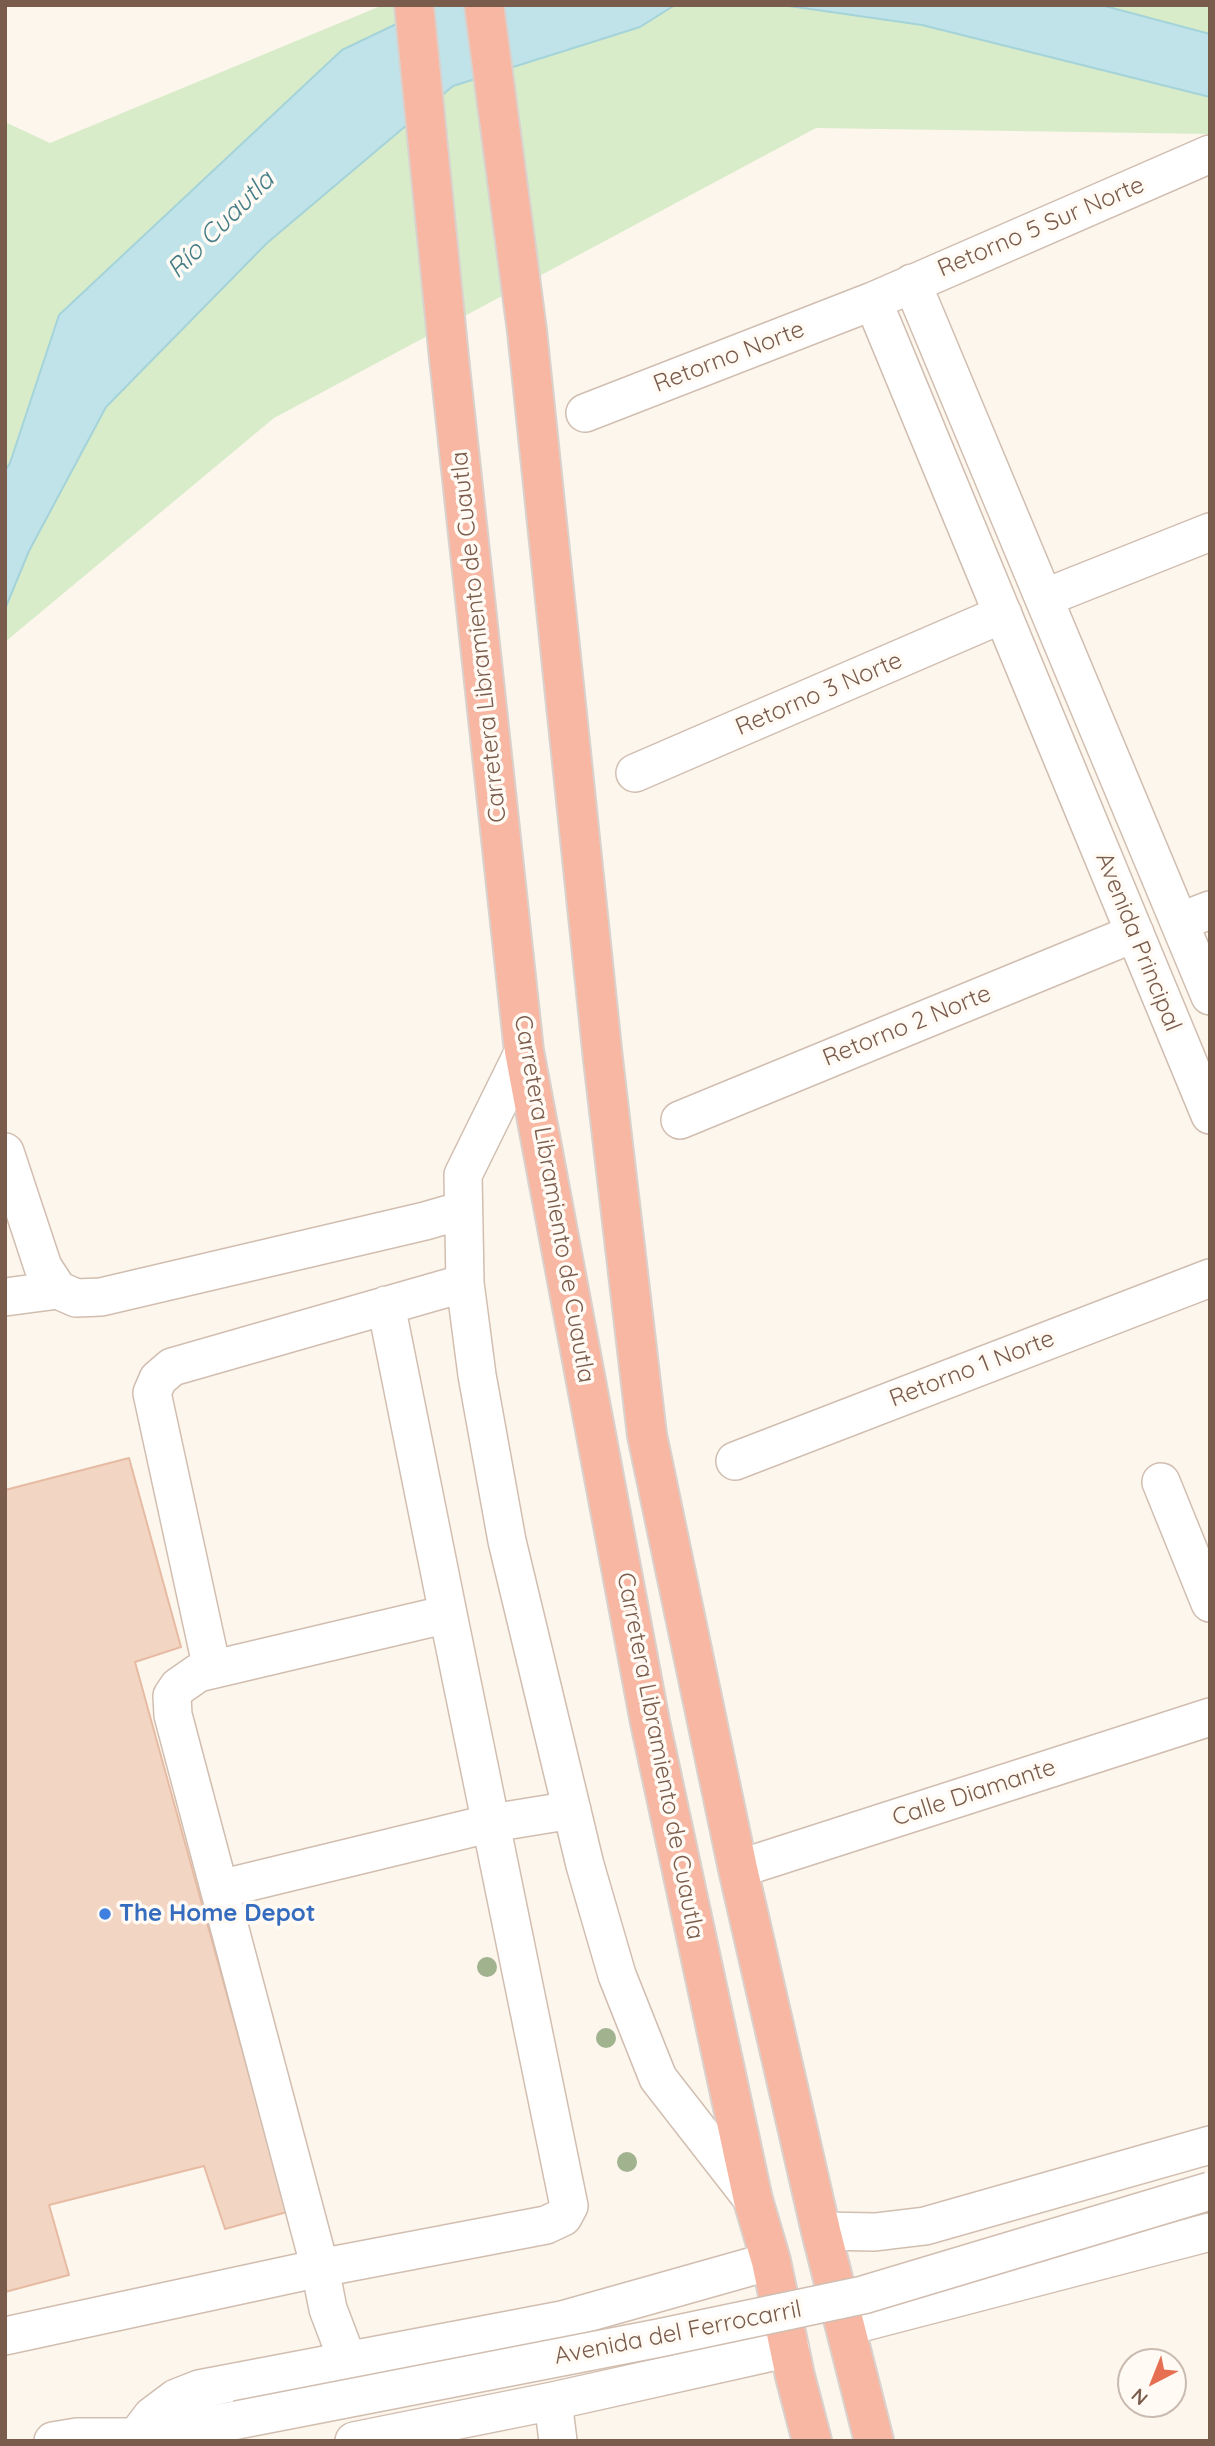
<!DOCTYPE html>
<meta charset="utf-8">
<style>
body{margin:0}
#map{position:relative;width:1215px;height:2446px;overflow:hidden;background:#fdf6ec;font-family:Quicksand,sans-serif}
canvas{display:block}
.frame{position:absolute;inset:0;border:7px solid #7a5c4d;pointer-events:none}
.north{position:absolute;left:1117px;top:2348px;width:70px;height:70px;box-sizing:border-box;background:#fffaf3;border:2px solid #cabbb1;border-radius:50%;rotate:222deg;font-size:19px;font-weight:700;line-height:28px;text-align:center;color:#7a5c4d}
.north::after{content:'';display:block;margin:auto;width:24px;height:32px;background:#e76f51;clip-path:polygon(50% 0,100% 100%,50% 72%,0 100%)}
</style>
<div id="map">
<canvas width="1215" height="2446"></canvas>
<div class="frame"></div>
<div class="north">N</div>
</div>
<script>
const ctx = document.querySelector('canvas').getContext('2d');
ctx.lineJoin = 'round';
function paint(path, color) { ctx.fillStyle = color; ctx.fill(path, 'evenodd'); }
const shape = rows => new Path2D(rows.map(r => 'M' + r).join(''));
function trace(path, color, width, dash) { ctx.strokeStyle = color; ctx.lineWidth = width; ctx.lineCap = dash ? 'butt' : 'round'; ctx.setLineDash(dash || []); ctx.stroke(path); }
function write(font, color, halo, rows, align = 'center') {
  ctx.font = font + ' Quicksand,sans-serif'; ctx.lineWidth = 7; ctx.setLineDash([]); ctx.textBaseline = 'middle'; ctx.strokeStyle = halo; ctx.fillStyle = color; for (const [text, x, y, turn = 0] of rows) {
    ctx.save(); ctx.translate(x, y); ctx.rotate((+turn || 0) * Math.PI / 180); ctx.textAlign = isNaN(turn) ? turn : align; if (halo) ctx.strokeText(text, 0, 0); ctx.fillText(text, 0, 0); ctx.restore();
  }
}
paint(shape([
 [383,5,1210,5,1210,134,816,128,274,418,5,642,5,122,50,143]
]), '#d8ecc9');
const water = shape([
 [436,5,675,5,640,27,453,86,267,243,106,407,29,551,5,609,5,471,10,463,59,315,342,50,436,5],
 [782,5,1101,5,1210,34,1210,97,922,25,782,5]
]);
paint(water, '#bfe3e8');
trace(water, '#a5d3da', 2);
const building = shape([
 [129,1458,181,1647,135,1662,287,2212,225,2229,204,2166,49,2205,69,2275,5,2292,5,1490,129,1458]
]);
paint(building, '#f3d5c3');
trace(building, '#e6bba3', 2);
const minor = shape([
 [912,283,1210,996],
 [873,301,1210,1115],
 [585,413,873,301,1210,154],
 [1044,598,1210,532],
 [635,773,1003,614],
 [1179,922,1210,910],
 [524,1051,463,1175,465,1283,477,1375,507,1541,585,1865,617,1975,658,2078,753,2200],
 [680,1120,1135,933],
 [5,1152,43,1267,58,1290,76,1298,101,1297,425,1221,463,1210],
 [5,1297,58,1290],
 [386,1305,448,1614,198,1673,178,1687,172,1696,173,1715,320,2268,546,2225,563,2217,569,2206,448,1614],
 [735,1461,1210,1278],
 [1161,1482,1210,1603],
 [212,1669,152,1393,158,1379,172,1367,465,1283],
 [738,1869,1210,1717],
 [220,1889,492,1823,572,1810],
 [821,2231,875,2232,925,2226,1210,2145],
 [845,2327,1210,2232],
 [5,2336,320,2268,328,2309,347,2359],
 [553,2401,558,2441],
 [53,2441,77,2437,136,2437,237,2420],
 [140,2441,136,2437,152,2416,176,2398,199,2389,562,2320,771,2261],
 [354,2441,553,2401,790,2348]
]);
const highway = shape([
 [414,5,449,358,524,1051,650,1722,753,2200,771,2261,795,2376,812,2441],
 [484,5,527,331,603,1059,647,1435,738,1869,821,2231,874,2441]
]);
trace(minor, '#d1beb0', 40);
trace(highway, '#dad1cd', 42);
trace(minor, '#fff', 37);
trace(highway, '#f7b7a3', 38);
const minorBridge = shape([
 [237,2420,659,2338,863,2295,1210,2191]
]);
trace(minorBridge, '#d1beb0', 40, []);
trace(minorBridge, '#fff', 37);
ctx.fillStyle = '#a0b28e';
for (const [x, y] of [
 [487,1967],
 [606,2038],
 [627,2162]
]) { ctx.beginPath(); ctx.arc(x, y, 10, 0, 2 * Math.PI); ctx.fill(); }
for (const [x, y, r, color] of [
 [105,1914,7,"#3f7fe0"]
]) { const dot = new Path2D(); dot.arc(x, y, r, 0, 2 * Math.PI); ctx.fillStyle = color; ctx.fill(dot); trace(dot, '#fffaf3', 2.5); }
write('24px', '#7a5c4d', '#fffaf3', [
 ["Retorno 5 Sur Norte",1041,227,-23],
 ["Retorno Norte",729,357,-21],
 ["Carretera Libramiento de Cuautla",479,637,-96],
 ["Retorno 3 Norte",819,694,-23],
 ["Avenida Principal",1138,942,68],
 ["Retorno 2 Norte",907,1026,-22],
 ["Carretera Libramiento de Cuautla",554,1199,80],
 ["Retorno 1 Norte",972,1369,-21],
 ["Carretera Libramiento de Cuautla",660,1756,79],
 ["Calle Diamante",974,1793,-18],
 ["Avenida del Ferrocarril",678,2333,-11]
]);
write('bold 24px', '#366cbe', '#fffaf3', [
 ["The Home Depot",119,1914]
], 'left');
write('italic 26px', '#437c86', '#fffaf3', [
 ["Río Cuautla",221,225,-45]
]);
</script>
